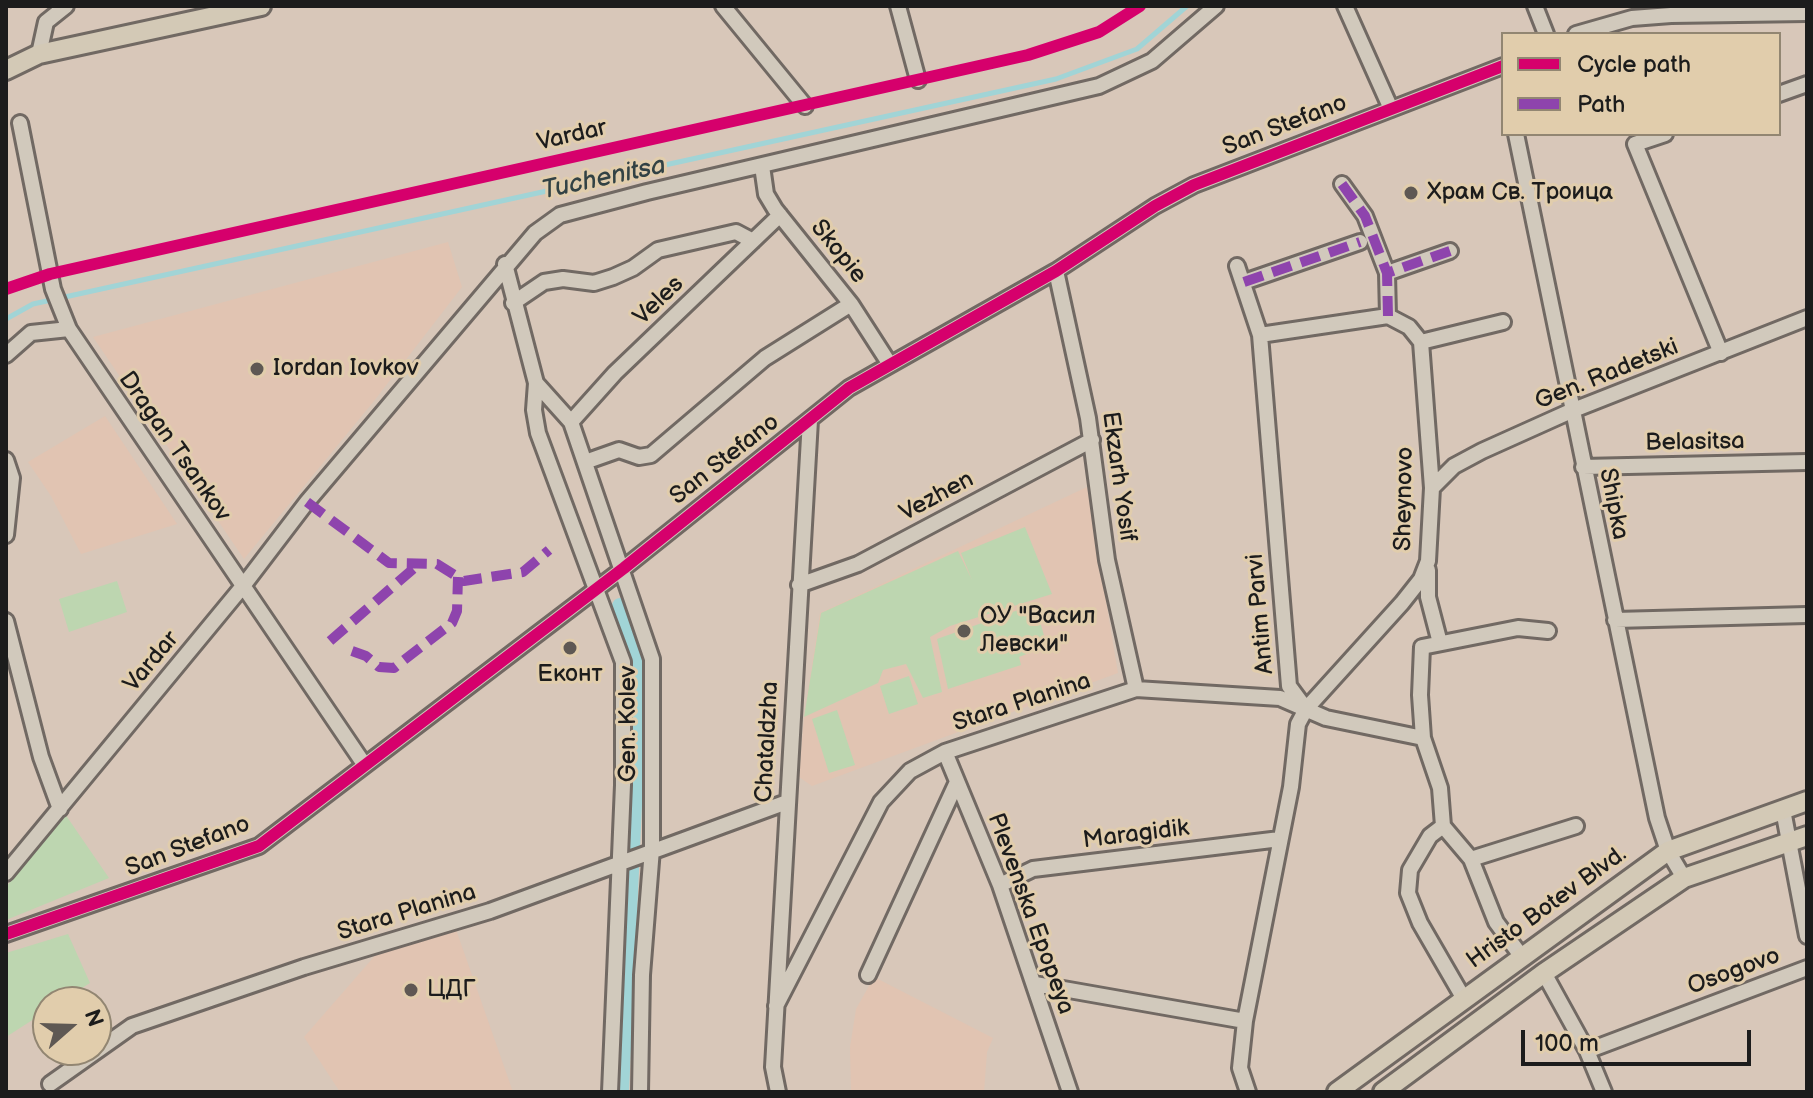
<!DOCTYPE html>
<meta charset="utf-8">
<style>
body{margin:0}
#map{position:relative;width:1813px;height:1098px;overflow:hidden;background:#d8c7b9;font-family:"Balsamiq Sans",sans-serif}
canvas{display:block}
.frame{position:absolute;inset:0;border:8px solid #1c1c1c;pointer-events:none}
.legend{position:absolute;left:1501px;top:32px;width:280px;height:104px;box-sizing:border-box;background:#e1cdac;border:2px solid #928672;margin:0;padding:10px 14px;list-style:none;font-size:24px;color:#1c1c1c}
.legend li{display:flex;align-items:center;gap:16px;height:40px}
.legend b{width:40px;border:2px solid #928672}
.north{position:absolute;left:32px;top:986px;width:80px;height:80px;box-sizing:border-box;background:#e1cdac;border:2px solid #928672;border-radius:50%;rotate:70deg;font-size:22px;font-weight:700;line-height:32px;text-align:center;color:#1c1c1c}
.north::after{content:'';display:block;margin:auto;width:28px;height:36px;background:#5e5853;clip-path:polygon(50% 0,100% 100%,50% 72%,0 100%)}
.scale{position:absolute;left:1521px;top:1030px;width:230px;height:36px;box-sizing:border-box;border:4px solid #1c1c1c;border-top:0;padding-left:10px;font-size:24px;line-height:28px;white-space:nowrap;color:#1c1c1c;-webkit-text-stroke:6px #e1cdac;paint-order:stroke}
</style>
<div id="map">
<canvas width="1813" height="1098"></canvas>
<div class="frame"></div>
<ul class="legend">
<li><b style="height:10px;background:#d6006c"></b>Cycle path</li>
<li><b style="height:10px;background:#8e44ad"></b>Path</li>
</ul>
<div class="north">N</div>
<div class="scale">100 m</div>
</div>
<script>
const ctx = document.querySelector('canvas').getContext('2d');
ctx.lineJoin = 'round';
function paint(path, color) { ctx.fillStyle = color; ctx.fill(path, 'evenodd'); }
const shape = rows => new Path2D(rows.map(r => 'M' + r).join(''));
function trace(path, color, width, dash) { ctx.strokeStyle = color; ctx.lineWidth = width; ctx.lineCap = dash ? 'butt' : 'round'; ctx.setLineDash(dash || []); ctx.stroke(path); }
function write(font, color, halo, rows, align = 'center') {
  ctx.font = font + ' "Balsamiq Sans",sans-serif'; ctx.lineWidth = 6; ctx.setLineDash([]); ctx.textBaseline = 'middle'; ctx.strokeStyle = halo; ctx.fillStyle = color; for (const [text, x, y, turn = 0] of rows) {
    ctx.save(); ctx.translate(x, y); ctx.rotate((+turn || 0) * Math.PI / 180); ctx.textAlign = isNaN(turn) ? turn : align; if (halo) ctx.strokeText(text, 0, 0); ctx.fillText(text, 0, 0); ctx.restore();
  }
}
paint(shape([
 [448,242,462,287,374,401,244,559,93,337],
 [105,416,177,524,81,554,51,496,28,462],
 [1087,487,1118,673,812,786,799,777,804,717,820,613],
 [453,921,513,1092,340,1092,304,1037,386,943],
 [874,977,993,1038,987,1052,984,1092,851,1092,850,1047,856,1009]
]), '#e1c4b2');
paint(shape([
 [1025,527,1052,594,950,626,930,637,942,692,923,698,906,664,883,670,878,683,804,717,821,613,958,551,972,580,961,553],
 [117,581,127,612,69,632,59,599],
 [1035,604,1047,646,1019,657,1021,665,948,689,937,639],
 [909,676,918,704,889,714,880,686],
 [837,710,855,765,829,773,812,719],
 [65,814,109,878,6,920,6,887],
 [68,934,90,983,60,1002,48,1002,48,1010,6,1037,6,953]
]), '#bdd6b0');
trace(shape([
 [6,319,33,304,1056,79,1137,49,1187,6]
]), '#a1d4d6', 5);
trace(shape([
 [620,606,636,649,636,760,621,1092]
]), '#a1d4d6', 16);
const minor = shape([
 [723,6,805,106],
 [898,6,918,80],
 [1345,6,1391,109],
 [1535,6,1546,34],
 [1576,34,1632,18,1671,15,1807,13],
 [39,54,46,22,66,6],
 [1779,94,1807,84],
 [20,123,53,289,69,329,364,764],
 [1516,134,1657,818,1668,851,1684,878],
 [1665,134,1635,144,1721,353],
 [762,166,766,194,775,209,851,304,889,363],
 [1342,184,1365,216,1387,273],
 [505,264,536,383,534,410,538,433,623,662,623,785,610,1092],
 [1237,266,1260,335,1289,686,1306,709,1298,724,1291,787,1245,1021,1240,1068,1248,1092],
 [1056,271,1088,418,1107,560,1136,689],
 [1244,282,1360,242],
 [513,303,544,282,563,279,594,283,613,277,633,268,658,250,736,232,753,241],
 [1388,316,1387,273,1450,251],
 [1260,335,1388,316,1409,327,1421,342,1503,322],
 [6,355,31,333,69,329],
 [536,383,571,422,652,659,652,849,642,975,640,1092],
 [571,422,615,373,780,215],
 [6,460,12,478,6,535],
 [585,462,619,450,639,457,651,455,765,358,851,304],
 [1583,467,1807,462],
 [1432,488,1454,466,1482,451,1571,411,1807,318],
 [1428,570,1428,597,1440,643],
 [799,585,858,564,1092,440],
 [1615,620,1807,615],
 [6,621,41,757,60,809],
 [1548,631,1518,628,1422,647,1420,695,1423,738,1440,788,1443,826,1471,859,1576,826],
 [1306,709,1402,603,1421,579,1428,561,1432,488,1421,342],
 [945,752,1000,885,1070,1092],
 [1783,810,1807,936],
 [1443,826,1430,836,1410,870,1408,893,1420,923,1464,999],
 [1471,859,1496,922,1522,957],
 [6,873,243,586,307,502,535,233,560,215,647,192,1099,86,1152,61,1216,6],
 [1000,885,1033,869,1280,839],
 [6,934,259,846,624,568,849,388,1056,271,1155,206,1194,185,1503,66],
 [1544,973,1587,1051,1604,1092],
 [868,975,957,782],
 [1035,984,1245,1021],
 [776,1006,881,802,910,771,945,752,1136,689,1280,698,1326,718,1423,738],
 [1587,1051,1807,968],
 [50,1084,132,1026,304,967,490,911,787,802],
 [778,1092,773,1067,810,420]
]);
const major = shape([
 [6,70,39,54,261,6],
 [1337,1092,1668,851,1807,801],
 [1383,1092,1544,973,1684,878,1807,836]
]);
trace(minor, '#716963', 20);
trace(major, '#716963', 24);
trace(minor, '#d1c9bc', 14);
trace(major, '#d3c9b6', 18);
trace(shape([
 [1342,184,1365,216,1387,273],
 [1244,282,1360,242],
 [1388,316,1387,273,1450,251],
 [307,502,389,563,437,564,464,581,523,572,549,550],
 [330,641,420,563],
 [352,651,366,656,379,667,394,668,404,660,452,623,457,611,458,577]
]), '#8e44ad', 10, [20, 10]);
trace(shape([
 [6,289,50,274,1028,55,1099,32,1140,6],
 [6,934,259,846,624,568,849,388,1056,271,1155,206,1194,185,1503,66]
]), '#d6006c', 12);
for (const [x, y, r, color] of [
 [1411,193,8,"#5e5853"],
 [257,369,8,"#5e5853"],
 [964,631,8,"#5e5853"],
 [570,648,8,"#5e5853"],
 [411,990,8,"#5e5853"]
]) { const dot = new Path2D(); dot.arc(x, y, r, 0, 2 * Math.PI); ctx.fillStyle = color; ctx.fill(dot); trace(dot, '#e1cdac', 3); }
write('24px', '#1c1c1c', '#e1cdac', [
 ["San Stefano",1285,126,-21],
 ["Vardar",572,136,-13],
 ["Skopie",838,252,51],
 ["Veles",659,301,-44],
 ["Gen. Radetski",1607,375,-22],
 ["Belasitsa",1695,443,-1],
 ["Dragan Tsankov",174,447,55],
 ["San Stefano",725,460,-38],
 ["Ekzarh Yosif",1118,477,82],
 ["Vezhen",937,497,-28],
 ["Sheynovo",1405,499,-89],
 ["Shipka",1613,504,79],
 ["Antim Parvi",1261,614,-95],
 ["Vardar",152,662,-50],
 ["Stara Planina",1022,703,-18],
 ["Gen. Kolev",629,724,-90],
 ["Chataldzha",768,742,-87],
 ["Maragidik",1136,835,-7],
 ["San Stefano",188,847,-21],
 ["Hristo Botev Blvd.",1547,908,-36],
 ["Stara Planina",407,913,-17],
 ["Plevenska Epopeya",1030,914,70],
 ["Osogovo",1734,972,-20]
]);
write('24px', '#1c1c1c', '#e1cdac', [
 ["Храм Св. Троица",1427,193],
 ["Iordan Iovkov",273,369],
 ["ОУ \"Васил",980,617],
 ["Левски\"",980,645],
 ["Еконт",570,675,"center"],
 ["ЦДГ",427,990]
], 'left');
write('italic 26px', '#324244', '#e1cdac', [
 ["Tuchenitsa",604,179,-12]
]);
</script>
